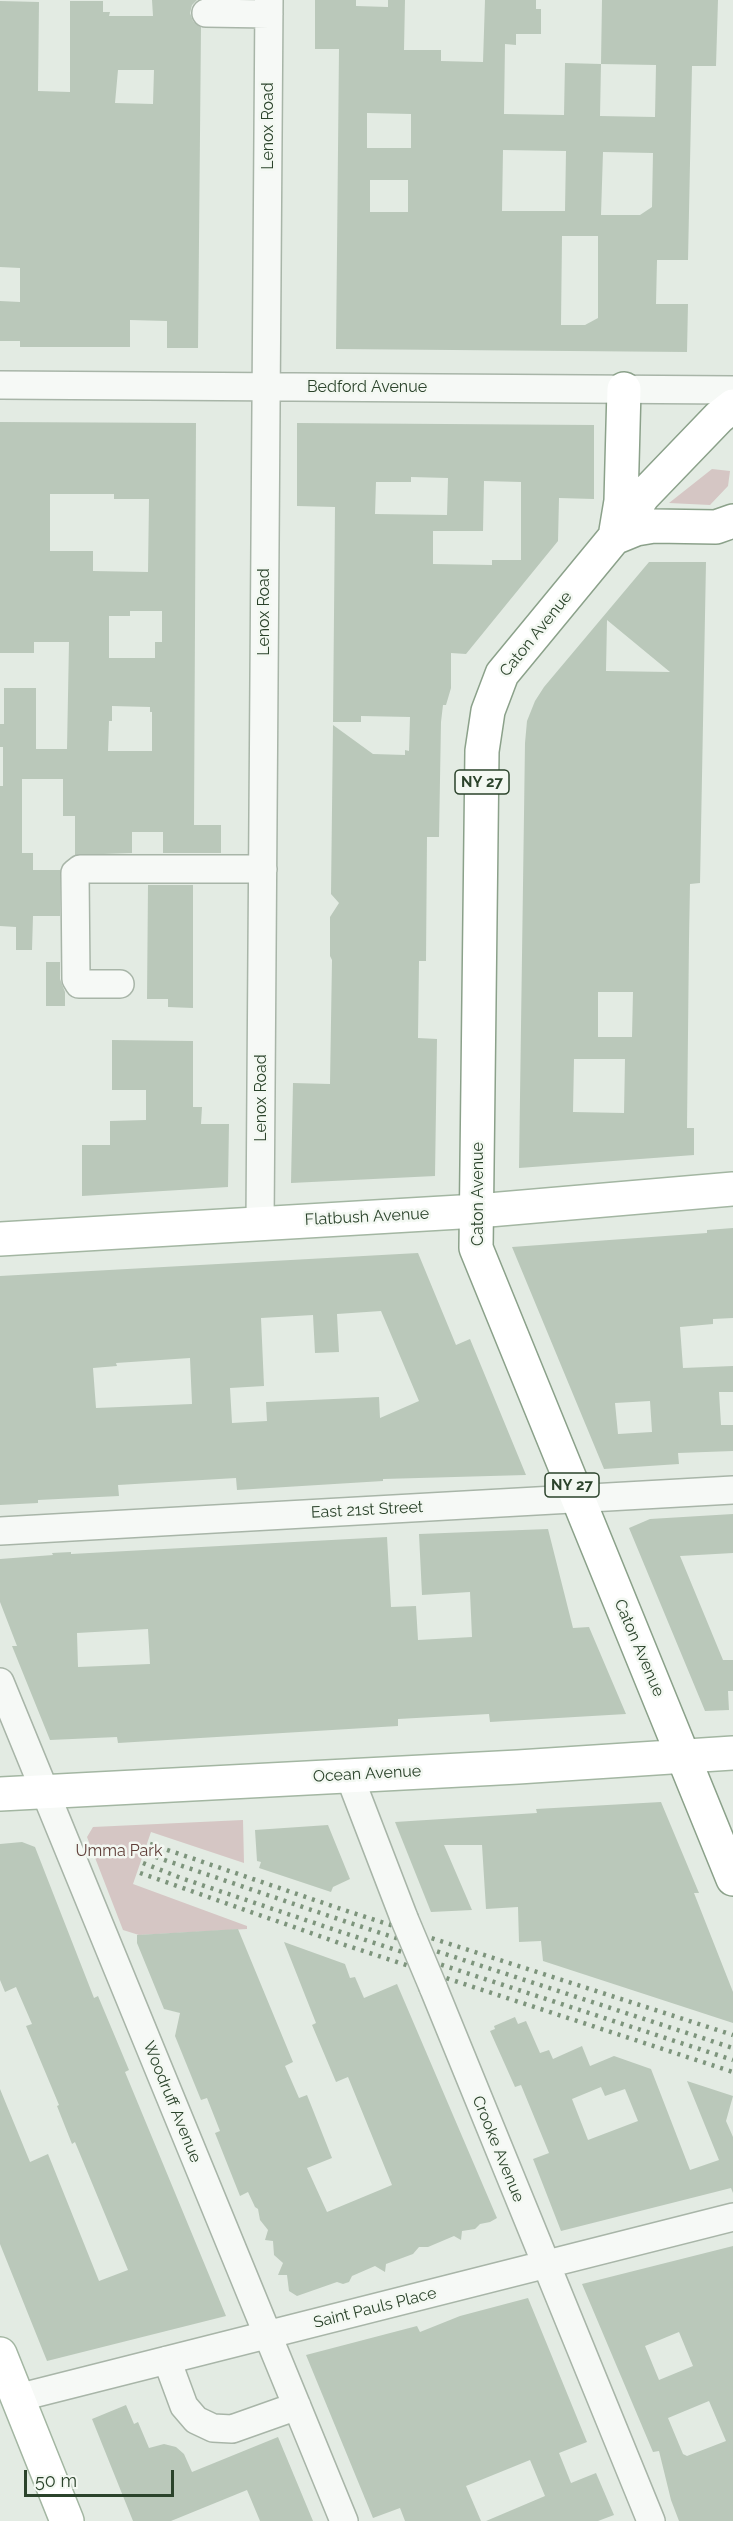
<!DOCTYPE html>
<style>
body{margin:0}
#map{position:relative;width:733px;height:2521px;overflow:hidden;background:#e3ebe3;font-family:Raleway,sans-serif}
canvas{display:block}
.scale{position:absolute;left:24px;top:2470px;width:150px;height:27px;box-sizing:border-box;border:3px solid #2b432b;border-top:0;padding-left:8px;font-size:18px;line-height:21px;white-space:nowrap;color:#2b432b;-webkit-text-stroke:4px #f3f8f2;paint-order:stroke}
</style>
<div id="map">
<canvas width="733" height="2521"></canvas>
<div class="scale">50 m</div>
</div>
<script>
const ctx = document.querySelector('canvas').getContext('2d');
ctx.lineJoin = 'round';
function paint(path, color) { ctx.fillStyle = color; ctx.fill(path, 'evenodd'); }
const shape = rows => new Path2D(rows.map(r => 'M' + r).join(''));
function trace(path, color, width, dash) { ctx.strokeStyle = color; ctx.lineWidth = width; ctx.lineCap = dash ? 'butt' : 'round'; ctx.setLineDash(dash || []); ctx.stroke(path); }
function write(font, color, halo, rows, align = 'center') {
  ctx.font = font + ' Raleway,sans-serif'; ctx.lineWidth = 5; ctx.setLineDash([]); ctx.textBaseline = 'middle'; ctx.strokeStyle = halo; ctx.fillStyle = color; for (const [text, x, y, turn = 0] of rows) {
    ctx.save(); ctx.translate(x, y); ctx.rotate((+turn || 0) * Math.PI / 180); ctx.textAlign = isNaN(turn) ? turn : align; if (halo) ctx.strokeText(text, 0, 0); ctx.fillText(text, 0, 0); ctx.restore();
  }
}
paint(shape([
 [712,469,730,471,728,486,710,505,669,503],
 [243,1820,244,1863,151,1832,133,1884,247,1926,247,1929,139,1935,123,1930,87,1837,93,1827]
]), '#d5c6c4');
paint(shape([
 [152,0,197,0,192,5,190,13,193,21,201,27,198,348,167,348,167,321,130,320,130,347,20,347,20,341,0,341,0,301,20,302,20,268,0,267,0,1,39,2,38,91,70,92,70,1,103,1,103,12,110,12,109,16,153,16],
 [118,70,154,70,153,104,115,103],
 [315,0,356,0,356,6,388,7,388,0,405,0,404,50,441,50,441,61,483,62,485,0,536,0,536,9,541,9,541,34,516,34,516,45,505,44,504,114,564,115,565,63,601,64,602,0,718,0,716,66,692,66,688,260,657,260,656,304,688,304,687,352,336,349,339,49,315,49],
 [601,64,656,65,655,117,600,116],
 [367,113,411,114,411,148,367,148],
 [503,150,566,151,565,211,502,211],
 [603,152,653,153,652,207,640,215,601,215],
 [370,180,408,180,408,212,370,212],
 [562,236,598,236,598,318,585,325,561,325],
 [0,422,196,423,194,825,221,825,221,853,163,853,163,832,132,832,132,853,75,855,75,816,63,816,63,779,22,779,22,853,33,853,33,870,60,870,60,916,33,916,32,950,16,950,16,927,0,926,0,786,3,786,3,747,0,747,0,724,4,724,4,688,36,688,36,749,67,749,69,642,34,642,34,653,0,653],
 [50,494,114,494,114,499,149,499,148,572,93,571,93,551,50,551],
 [130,611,162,611,162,642,155,642,155,658,109,658,109,616,130,616],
 [112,706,150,707,150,712,152,712,152,751,108,751,109,721,112,721],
 [297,423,594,425,594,499,559,498,558,541,466,654,451,653,451,688,446,705,443,705,441,722,439,837,427,837,426,961,419,961,418,1038,437,1039,435,1176,291,1183,293,1083,330,1084,332,960,330,956,330,917,339,903,331,894,333,725,373,754,405,755,405,750,409,751,410,717,361,716,361,722,333,722,335,507,297,506],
 [411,477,448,478,447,515,375,514,376,482,411,482],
 [484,481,521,482,521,560,492,560,492,565,433,564,433,531,483,531],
 [649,562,706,562,700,883,690,884,689,939,687,1128,694,1128,694,1155,519,1168,525,743,527,721,535,701,544,687],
 [607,620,670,672,606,671],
 [598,992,633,992,632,1037,598,1037],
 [574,1059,625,1059,624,1113,573,1112],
 [148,885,193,885,193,1008,168,1007,168,999,147,999],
 [46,962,60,962,60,979,65,992,65,1006,46,1006],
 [112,1040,193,1041,193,1107,202,1107,201,1124,229,1124,228,1187,82,1196,82,1145,110,1145,110,1121,146,1120,146,1090,112,1090],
 [733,1228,733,1318,713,1319,713,1324,680,1327,683,1368,733,1366,733,1392,719,1392,721,1425,733,1425,733,1451,678,1453,679,1464,604,1469,512,1247,707,1233,707,1230],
 [650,1401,652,1432,618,1434,615,1403],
 [418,1253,456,1345,470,1339,526,1475,383,1479,383,1481,237,1490,236,1478,118,1485,119,1496,38,1500,38,1503,0,1505,0,1276],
 [381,1311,419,1401,380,1418,379,1397,266,1402,267,1421,232,1423,230,1388,264,1386,261,1318,313,1315,315,1353,339,1352,337,1314],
 [190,1358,192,1404,96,1408,93,1368,117,1366,116,1363],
 [733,1514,733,1553,680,1556,723,1660,733,1660,733,1691,728,1691,729,1710,705,1711,629,1528,650,1519],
 [548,1529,573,1628,589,1627,626,1714,490,1722,489,1714,398,1719,398,1726,118,1743,117,1737,50,1740,12,1646,17,1646,0,1602,0,1559,53,1555,52,1553,71,1552,71,1554,387,1537,391,1607,416,1606,418,1640,472,1637,470,1592,422,1595,419,1534],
 [148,1629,150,1664,78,1667,77,1633],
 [661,1802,699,1893,694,1893,733,1992,733,2023,543,1961,541,1941,519,1942,518,1907,486,1909,482,1845,444,1845,472,1910,431,1912,395,1822,537,1813,536,1809],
 [328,1825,350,1879,333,1887,331,1892,259,1868,261,1862,257,1861,255,1830],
 [22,1842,35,1847,94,1998,98,1996,129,2070,125,2072,226,2316,47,2361,0,2244,0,2089,30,2162,48,2154,99,2281,128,2270,75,2142,72,2144,57,2106,59,2105,26,2026,32,2024,16,1987,5,1992,0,1980,0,1844],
 [238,1929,293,2062,285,2066,299,2098,307,2095,332,2158,307,2168,327,2212,392,2185,348,2077,336,2082,312,2025,316,2023,284,1942,345,1964,350,1978,355,1977,364,1998,397,1984,497,2218,490,2222,480,2224,475,2229,462,2231,461,2240,454,2236,428,2247,419,2247,413,2254,386,2264,385,2272,375,2266,352,2276,349,2282,343,2284,337,2282,297,2296,289,2291,287,2275,278,2275,283,2263,274,2255,273,2241,265,2240,268,2230,260,2220,258,2209,255,2207,248,2192,240,2196,215,2133,220,2131,207,2098,201,2100,175,2036,180,2013,164,2009,137,1943,137,1935],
 [515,2017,518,2024,526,2021,540,2053,549,2050,553,2059,582,2046,590,2066,614,2056,651,2069,690,2170,719,2160,687,2081,733,2096,726,2121,733,2137,733,2193,731,2188,561,2231,533,2159,549,2153,521,2085,515,2087,490,2031,495,2029,494,2026],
 [601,2087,605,2096,625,2089,638,2121,588,2140,572,2099],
 [733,2246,733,2521,679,2521,671,2500,659,2451,653,2452,582,2284],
 [679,2332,693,2366,659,2380,645,2346],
 [709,2401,726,2441,687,2456,683,2454,668,2418],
 [528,2298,587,2442,559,2453,571,2483,596,2473,614,2515,598,2521,486,2521,545,2496,530,2460,466,2486,481,2521,405,2521,400,2508,373,2518,306,2355,417,2326,420,2332,460,2316],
 [126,2405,134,2424,138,2422,149,2448,164,2444,176,2447,184,2454,192,2472,278,2437,313,2521,260,2521,247,2490,171,2521,133,2521,92,2419]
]), '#bac8ba');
const minor = shape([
 [206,13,269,14],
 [0,385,733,390],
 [120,984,79,984,76,979,75,873,80,869,263,869],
 [260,1223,269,0],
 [0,1531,733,1490],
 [0,1682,344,2521],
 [349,1775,404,1918],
 [433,1987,651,2521],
 [167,2360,184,2406,196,2420,213,2428,232,2429,297,2406],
 [17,2398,733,2217]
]);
const major = shape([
 [0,1239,477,1211,733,1189],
 [0,1794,518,1767,733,1753],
 [0,2354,67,2521]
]);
const highway = shape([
 [733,406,719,417,643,496,614,538,502,674,488,711,482,751,476,1248,733,1879],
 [616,531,621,501,624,389],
 [614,538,636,529,654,526,716,527,733,521]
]);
trace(minor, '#a8b5a8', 30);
trace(major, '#a3b6a2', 36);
trace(highway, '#8ba18a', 36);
trace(minor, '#f6f9f6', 27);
trace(major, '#fff', 33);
trace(highway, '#fff', 33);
trace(shape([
 [150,1844,344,1910,733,2035],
 [147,1854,344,1921,733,2048],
 [143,1863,181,1878,344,1933,733,2060],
 [140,1873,342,1944,733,2072]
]), '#7d947c', 4.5, [3, 6]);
const minorBridge = shape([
 [404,1918,433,1987]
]);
trace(minorBridge, '#a8b5a8', 30, []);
trace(minorBridge, '#f6f9f6', 27);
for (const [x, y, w] of [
 [482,782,54],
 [572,1485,54]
]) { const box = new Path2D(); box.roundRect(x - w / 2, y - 12, w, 24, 4.5); ctx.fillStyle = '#f3f8f2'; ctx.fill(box); trace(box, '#2b432b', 1.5); }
write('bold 15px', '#2b432b', null, [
 ["NY 27",482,782],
 ["NY 27",572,1485]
]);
write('16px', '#2b432b', '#f3f8f2', [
 ["Lenox Road",268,126,-90],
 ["Bedford Avenue",367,387],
 ["Lenox Road",264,612,-90],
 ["Caton Avenue",536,634,-51],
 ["Lenox Road",261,1098,-90],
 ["Caton Avenue",478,1194,-90],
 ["Flatbush Avenue",367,1217,-3],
 ["East 21st Street",367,1510,-3],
 ["Caton Avenue",639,1648,67],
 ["Ocean Avenue",367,1774,-3],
 ["Woodruff Avenue",172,2102,68],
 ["Crooke Avenue",498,2149,68],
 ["Saint Pauls Place",375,2308,-14]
]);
write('16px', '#5f3e38', '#f3f8f2', [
 ["Umma Park",119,1851]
]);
</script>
